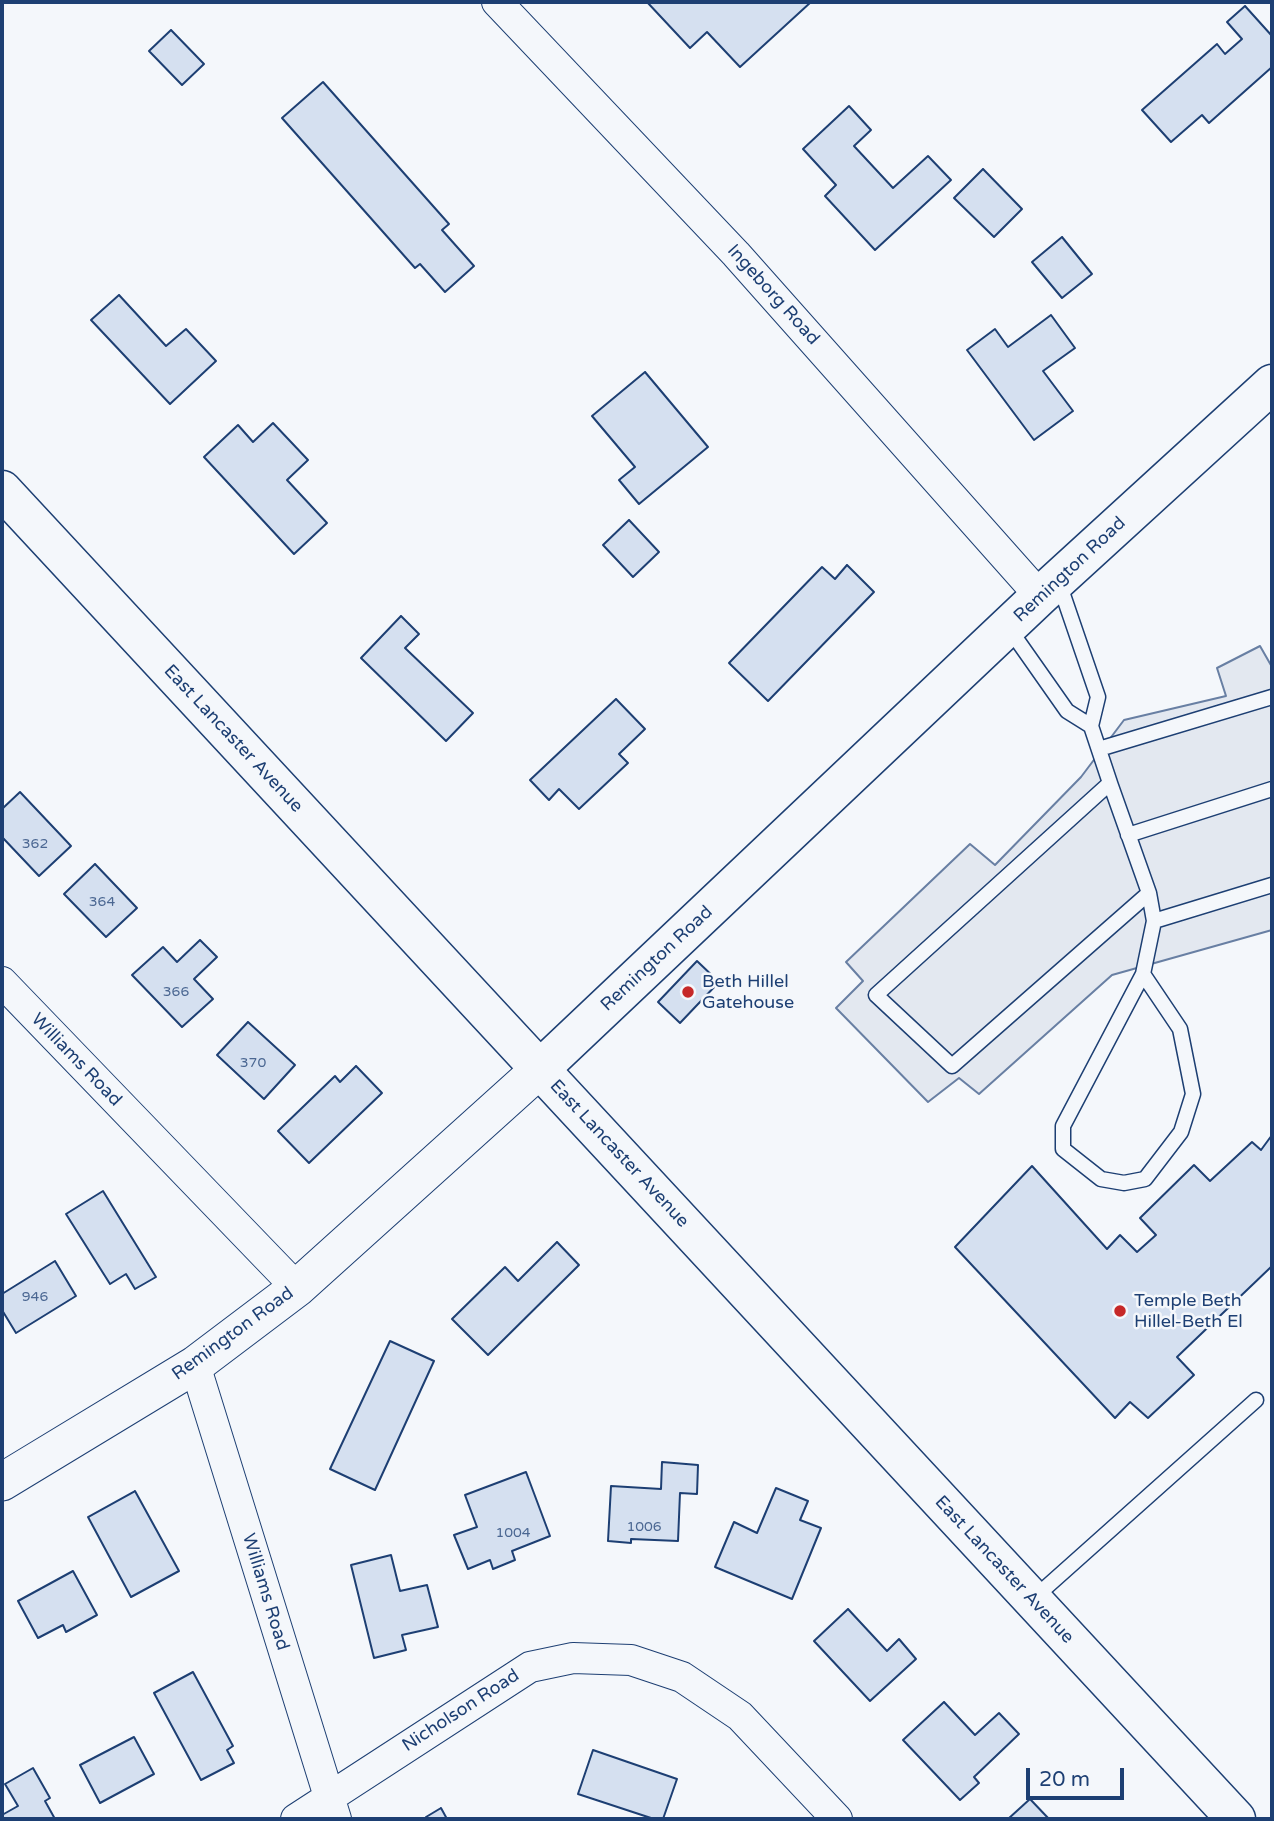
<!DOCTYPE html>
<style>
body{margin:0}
#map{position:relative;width:1274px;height:1821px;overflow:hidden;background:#f4f7fb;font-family:"Varela Round",sans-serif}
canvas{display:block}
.frame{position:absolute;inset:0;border:4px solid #1d3f73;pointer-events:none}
.scale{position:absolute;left:1026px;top:1768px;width:98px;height:32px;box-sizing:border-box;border:4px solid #1d3f73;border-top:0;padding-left:9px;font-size:21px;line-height:24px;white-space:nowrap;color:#1d3f73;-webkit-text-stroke:5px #f4f7fb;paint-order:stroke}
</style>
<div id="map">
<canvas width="1274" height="1821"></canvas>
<div class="frame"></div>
<div class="scale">20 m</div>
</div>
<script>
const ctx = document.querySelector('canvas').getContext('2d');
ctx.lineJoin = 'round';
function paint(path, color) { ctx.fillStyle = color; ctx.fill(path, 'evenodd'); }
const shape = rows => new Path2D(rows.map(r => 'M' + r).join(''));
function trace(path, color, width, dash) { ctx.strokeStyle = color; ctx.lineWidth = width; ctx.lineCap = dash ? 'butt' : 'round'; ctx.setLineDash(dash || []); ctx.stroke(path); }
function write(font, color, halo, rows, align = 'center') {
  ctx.font = font + ' "Varela Round",sans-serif'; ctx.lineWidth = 5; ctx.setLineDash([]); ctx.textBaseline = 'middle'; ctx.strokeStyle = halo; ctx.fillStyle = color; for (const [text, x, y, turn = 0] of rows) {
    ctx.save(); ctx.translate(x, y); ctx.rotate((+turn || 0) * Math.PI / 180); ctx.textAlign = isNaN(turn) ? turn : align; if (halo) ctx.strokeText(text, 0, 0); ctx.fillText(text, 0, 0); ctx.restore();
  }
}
const parking = shape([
 [1260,646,1272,667,1272,930,1112,975,979,1094,959,1078,928,1102,836,1008,863,981,846,962,970,844,995,865,1081,777,1124,720,1226,696,1217,668,1260,646]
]);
paint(parking, '#e3e8f0');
trace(parking, '#687fa3', 2);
const building = shape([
 [647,2,811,2,740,67,707,32,690,48,647,2],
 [1245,6,1272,36,1272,67,1209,123,1202,115,1171,142,1142,110,1217,44,1225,54,1242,39,1227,22,1245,6],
 [171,30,204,64,182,85,149,51,171,30],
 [323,82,449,224,442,230,474,266,445,292,420,264,415,268,282,118,323,82],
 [849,106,871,130,854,146,893,188,928,156,951,180,875,250,825,196,836,185,803,149,849,106],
 [983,169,1022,209,994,237,954,198,983,169],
 [1062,237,1092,274,1062,298,1032,262,1062,237],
 [119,295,166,346,186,329,216,361,170,404,91,320,119,295],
 [1051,315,1075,348,1043,371,1073,411,1034,440,967,350,995,329,1008,347,1051,315],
 [645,372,708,447,639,504,619,480,635,467,592,416,645,372],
 [273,423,308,460,287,480,327,523,294,554,204,457,238,425,253,442,273,423],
 [629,520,659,552,633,577,603,545,629,520],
 [847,565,874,592,768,701,729,663,822,567,835,579,847,565],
 [401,616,419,634,405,648,473,713,446,741,361,658,401,616],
 [616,699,645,729,619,754,628,763,579,809,559,789,549,800,530,780,616,699],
 [20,792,71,846,39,876,2,837,2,809,20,792],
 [95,864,137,908,106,937,64,894,95,864],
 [200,940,217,957,194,979,213,999,182,1027,132,975,163,947,177,962,200,940],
 [697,961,719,982,680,1023,658,1002,697,961],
 [248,1022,295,1065,264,1099,217,1055,248,1022],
 [356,1066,382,1093,309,1163,278,1131,335,1076,340,1082,356,1066],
 [1272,1135,1272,1266,1177,1357,1194,1375,1148,1418,1130,1402,1115,1418,955,1247,1032,1166,1107,1249,1120,1235,1137,1252,1156,1235,1140,1218,1194,1165,1210,1181,1252,1142,1261,1150,1272,1135],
 [103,1191,156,1277,135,1289,126,1274,110,1284,66,1214,103,1191],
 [557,1242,579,1265,488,1355,452,1319,505,1267,518,1281,557,1242],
 [55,1261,76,1296,16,1333,2,1310,2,1294,55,1261],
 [390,1341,434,1361,375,1490,330,1469,390,1341],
 [662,1462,698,1465,697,1494,680,1493,678,1541,631,1539,631,1543,608,1541,611,1486,661,1489,662,1462],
 [526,1472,550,1536,512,1551,515,1560,493,1569,490,1560,468,1569,454,1535,477,1527,465,1495,526,1472],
 [776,1488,808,1501,800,1520,821,1528,792,1599,715,1567,734,1522,757,1533,776,1488],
 [135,1491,179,1571,131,1597,88,1517,135,1491],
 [391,1555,400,1591,427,1585,438,1627,402,1635,406,1650,374,1658,351,1565,391,1555],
 [73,1571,97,1615,66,1632,63,1625,38,1638,18,1601,73,1571],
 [848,1609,887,1651,899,1639,916,1659,870,1701,814,1641,848,1609],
 [193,1672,233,1746,227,1750,234,1763,201,1780,154,1693,193,1672],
 [944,1702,975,1735,999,1713,1019,1734,974,1777,979,1783,960,1800,903,1740,944,1702],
 [134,1737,154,1774,100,1803,80,1765,134,1737],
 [593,1750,677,1779,663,1819,654,1819,578,1794,593,1750],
 [33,1768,50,1798,45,1801,55,1819,2,1819,2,1815,18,1806,5,1784,33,1768],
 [1030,1799,1049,1819,1008,1819,1030,1799],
 [441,1808,447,1819,428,1819,426,1817,441,1808]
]);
paint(building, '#d5e0f0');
trace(building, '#1d3f73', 2);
const service = shape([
 [1059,583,1098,697,1091,726,1110,783,876,995,952,1066,1149,893,1110,783],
 [1008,627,1067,711,1091,726],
 [1099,749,1272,697],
 [1128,835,1272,789],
 [1149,893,1154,921,1272,885],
 [1143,974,1180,1029,1193,1094,1181,1132,1145,1179,1124,1183,1101,1179,1063,1149,1063,1126,1143,974,1154,921],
 [1033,1599,1256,1400]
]);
const minor = shape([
 [497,2,736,254,1040,596],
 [2,982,297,1288],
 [195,1365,336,1819],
 [296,1819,530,1667,573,1658,631,1660,682,1677,740,1716,837,1819]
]);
const tertiary = shape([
 [2,1482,195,1365,297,1288,540,1069]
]);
const secondary = shape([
 [540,1069,1040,596,1272,384]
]);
const trunk = shape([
 [2,490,1236,1819]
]);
trace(service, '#1d3f73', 17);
trace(minor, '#1d3f73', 32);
trace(tertiary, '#1d3f73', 39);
trace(secondary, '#1d3f73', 41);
trace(trunk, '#1d3f73', 41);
trace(service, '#f4f7fb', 14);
trace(minor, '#f4f7fb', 30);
trace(tertiary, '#f4f7fb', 37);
trace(secondary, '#f4f7fb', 38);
trace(trunk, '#f4f7fb', 38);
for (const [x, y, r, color] of [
 [688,992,7,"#c62828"],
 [1120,1311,7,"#c62828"]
]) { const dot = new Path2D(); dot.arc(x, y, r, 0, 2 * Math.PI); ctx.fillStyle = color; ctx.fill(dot); trace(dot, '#f4f7fb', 2.5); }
write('14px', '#4b6792', null, [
 ["362",35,844],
 ["364",102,902],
 ["366",176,992],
 ["370",253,1063],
 ["946",35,1297],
 ["1006",644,1527],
 ["1004",513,1533]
]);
write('18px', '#1d3f73', '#f4f7fb', [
 ["Ingeborg Road",773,295,48],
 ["Remington Road",1070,570,-43],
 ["East Lancaster Avenue",233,739,47],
 ["Remington Road",657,959,-43],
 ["Williams Road",76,1060,46],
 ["East Lancaster Avenue",619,1154,47],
 ["Remington Road",233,1334,-36],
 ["East Lancaster Avenue",1004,1570,47],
 ["Williams Road",265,1592,73],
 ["Nicholson Road",461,1711,-33]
]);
write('18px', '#1d3f73', '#f4f7fb', [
 ["Beth Hillel",702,982],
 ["Gatehouse",702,1003],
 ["Temple Beth",1134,1301],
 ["Hillel-Beth El",1134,1322]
], 'left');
</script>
